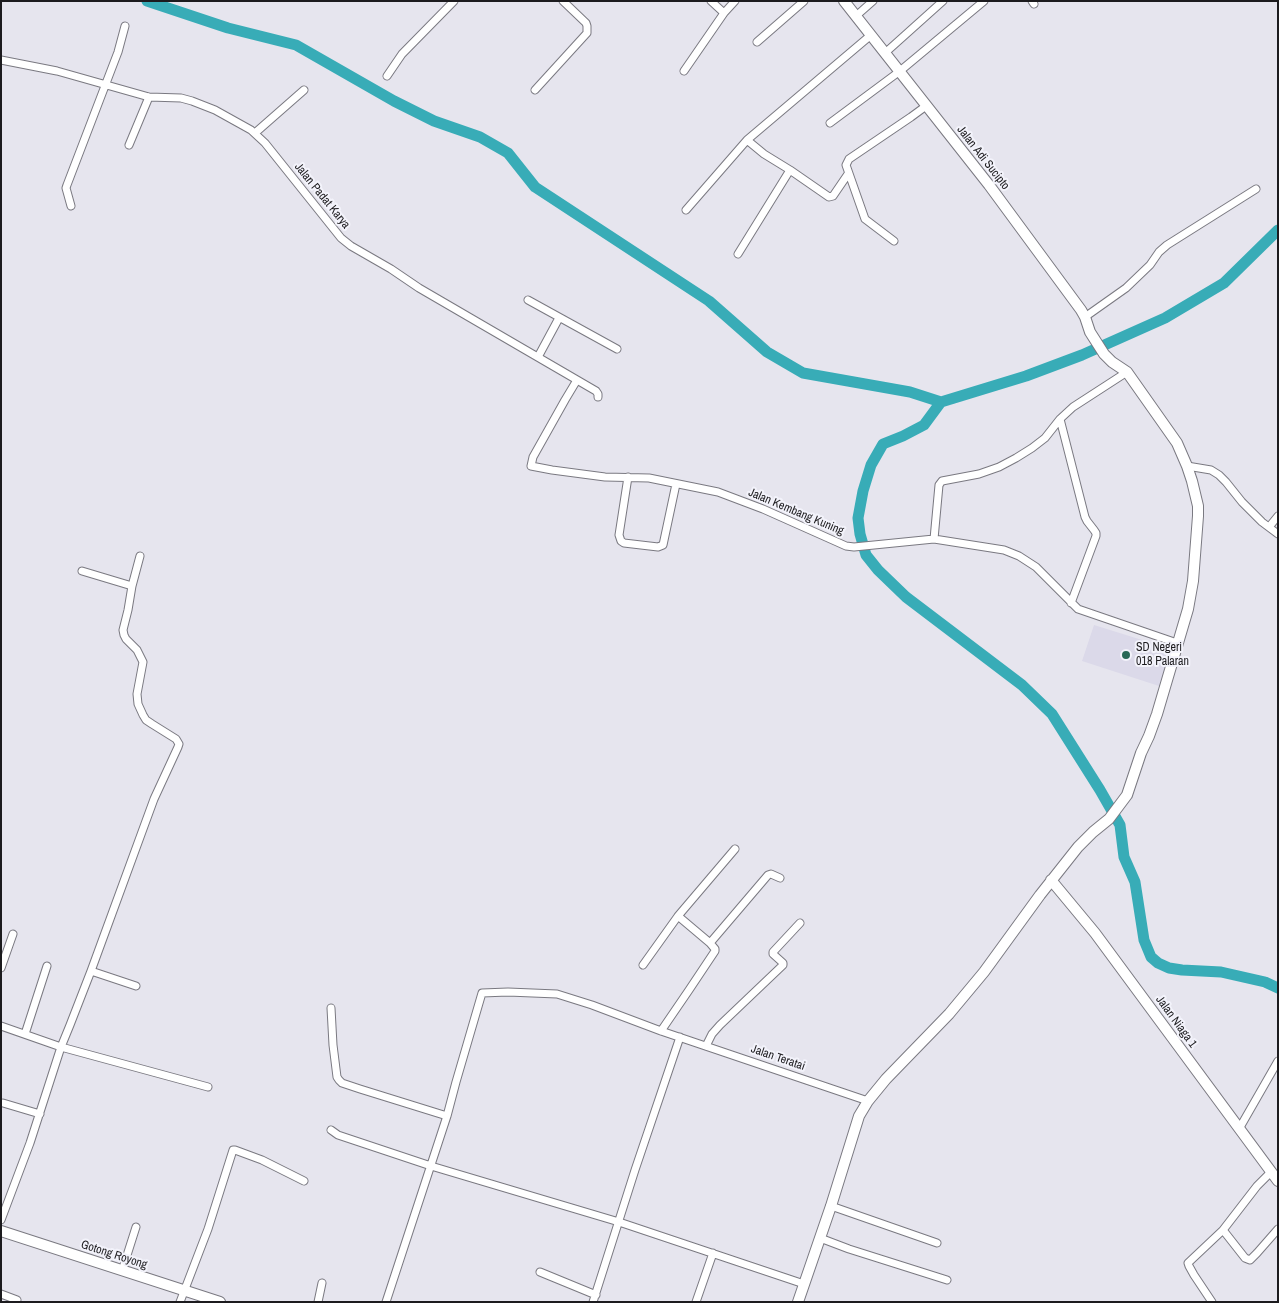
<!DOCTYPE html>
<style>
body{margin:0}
#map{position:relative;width:1279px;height:1303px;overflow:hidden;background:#e6e5ee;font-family:"Archivo Narrow",sans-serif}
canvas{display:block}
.frame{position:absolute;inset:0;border:2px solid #1c1b1e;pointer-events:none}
</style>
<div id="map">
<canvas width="1279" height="1303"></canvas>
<div class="frame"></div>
</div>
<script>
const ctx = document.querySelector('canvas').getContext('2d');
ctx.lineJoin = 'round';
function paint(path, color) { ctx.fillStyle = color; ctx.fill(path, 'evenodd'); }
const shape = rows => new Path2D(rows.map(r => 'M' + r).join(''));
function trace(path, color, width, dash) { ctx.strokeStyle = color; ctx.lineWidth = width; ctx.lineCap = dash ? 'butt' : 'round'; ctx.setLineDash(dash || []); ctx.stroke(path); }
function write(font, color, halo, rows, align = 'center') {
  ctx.font = font + ' "Archivo Narrow",sans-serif'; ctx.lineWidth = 4; ctx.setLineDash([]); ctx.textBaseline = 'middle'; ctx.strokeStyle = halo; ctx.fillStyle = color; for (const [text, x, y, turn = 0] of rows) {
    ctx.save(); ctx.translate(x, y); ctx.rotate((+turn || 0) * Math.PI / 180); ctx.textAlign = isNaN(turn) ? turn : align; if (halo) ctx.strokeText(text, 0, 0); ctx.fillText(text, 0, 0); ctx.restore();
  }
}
paint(shape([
 [1094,625,1171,649,1159,686,1082,661]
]), '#dbd9e9');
trace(shape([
 [147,1,228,28,296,45,394,101,434,121,480,137,508,153,535,187,709,301,767,352,803,373,910,392,941,402,1026,376,1082,355,1165,318,1224,283,1278,230],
 [941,402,924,425,903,436,883,444,871,465,863,491,858,518,860,534,866,555,878,570,906,597,1022,685,1052,714,1100,790,1120,825,1124,857,1135,882,1144,940,1151,957,1158,963,1169,968,1182,970,1221,972,1265,982,1278,988]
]), '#38acb7', 11);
const street = shape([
 [711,1,724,13,735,1],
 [1032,1,1034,4],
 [856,16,873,1],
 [757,42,804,1],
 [885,53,943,1],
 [1,60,57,71,149,97,181,98,192,101,215,110,251,130,265,143,341,238,351,246,391,269,419,288,596,391,598,394,598,397],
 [684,71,724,13],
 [387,76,402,54,454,1],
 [535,90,587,33,587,26,586,23,563,1],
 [830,123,900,71,984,1],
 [255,133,304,90],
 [129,145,149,97],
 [790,170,829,197,833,196,848,174],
 [71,206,66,188,67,185,118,52,125,26],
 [686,210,747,140,871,35],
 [894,241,865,219,846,165,849,159,911,117,926,106],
 [738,254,790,170,764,154,747,140],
 [528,300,617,349],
 [1085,317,1126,288,1150,265,1159,252,1167,245,1256,189],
 [538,357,559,318],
 [577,380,565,400,533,457,531,466,552,470,605,477,649,478,718,492,763,509,846,546,854,547,934,539,1004,550,1019,556,1036,567,1078,609,1177,643],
 [1187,466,1211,470,1219,475,1226,482,1242,502,1262,522,1278,534],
 [628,477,619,535,621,541,624,543,658,547,663,545,676,484],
 [1269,527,1278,516],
 [934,539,939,485,942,481,979,474,999,467,1016,458,1032,448,1045,438,1060,419],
 [82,571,132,586],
 [1071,603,1096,536,1096,533,1094,530,1087,521,1085,517,1060,419,1073,407,1127,372],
 [678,916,735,849],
 [710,943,768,875,771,874,780,878],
 [643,965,678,916,710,943,715,949,715,951,689,990,661,1031],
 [1,968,13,934],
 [91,971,136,986],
 [331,1008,333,1045,337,1077,339,1080,342,1083,360,1089,447,1116],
 [1,1026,61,1047,208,1087],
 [25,1034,47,966],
 [706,1046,712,1034,720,1025,783,965,783,963,773,954,773,952,800,923],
 [3,1103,40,1114],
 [1239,1129,1278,1061],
 [331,1130,338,1135,431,1166,619,1222,804,1284],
 [1271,1172,1257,1186,1223,1230,1245,1258,1250,1260,1257,1253,1278,1229],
 [831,1206,937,1243],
 [1,1220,30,1143,61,1047,70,1025,91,971,154,799,178,747,179,744,176,739,152,724,146,720,143,715,138,704,137,694,143,662,137,650,126,639,124,635,123,630,128,610,132,586,140,556],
 [820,1238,849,1249,947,1280],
 [122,1271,136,1227],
 [540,1272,596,1295],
 [1,1294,17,1300],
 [180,1302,208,1229,233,1150,235,1150,262,1160,304,1181],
 [318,1302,322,1283],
 [386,1302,447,1116,456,1082,482,993,508,992,557,994,592,1005,661,1031,868,1101],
 [593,1302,635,1170,680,1037],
 [696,1302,713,1253],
 [1212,1302,1194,1275,1189,1266,1188,1263,1223,1230]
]);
const secondary = shape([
 [1051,880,1095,933,1278,1181],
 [1,1231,220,1302],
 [798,1302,831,1206,859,1116,868,1101,886,1079,949,1014,984,972,1040,895,1078,847,1093,832,1109,819,1127,795,1141,753,1149,736,1157,714,1188,609,1193,581,1198,516,1198,506,1192,481,1187,466,1177,443,1127,372,1112,362,1104,354,1090,332,1085,317,1081,310,989,185,844,1]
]);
trace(street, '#7a7981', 9);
trace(secondary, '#7a7981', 12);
trace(street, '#fff', 7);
trace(secondary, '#fff', 10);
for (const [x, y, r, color] of [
 [1126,655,5,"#296957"]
]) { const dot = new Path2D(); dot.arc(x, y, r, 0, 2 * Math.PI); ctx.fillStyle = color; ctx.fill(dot); trace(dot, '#f3f3fb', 2); }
write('12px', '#1c1b1e', '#f3f3fb', [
 ["Jalan Adi Sucipto",983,158,52],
 ["Jalan Padat Karya",322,196,51],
 ["Jalan Kembang Kuning",796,512,23],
 ["Jalan Niaga 1",1176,1022,54],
 ["Jalan Teratai",778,1058,19],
 ["Gotong Royong",114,1255,18]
]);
write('12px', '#1c1b1e', '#f3f3fb', [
 ["SD Negeri",1136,648],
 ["018 Palaran",1136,662]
], 'left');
</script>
